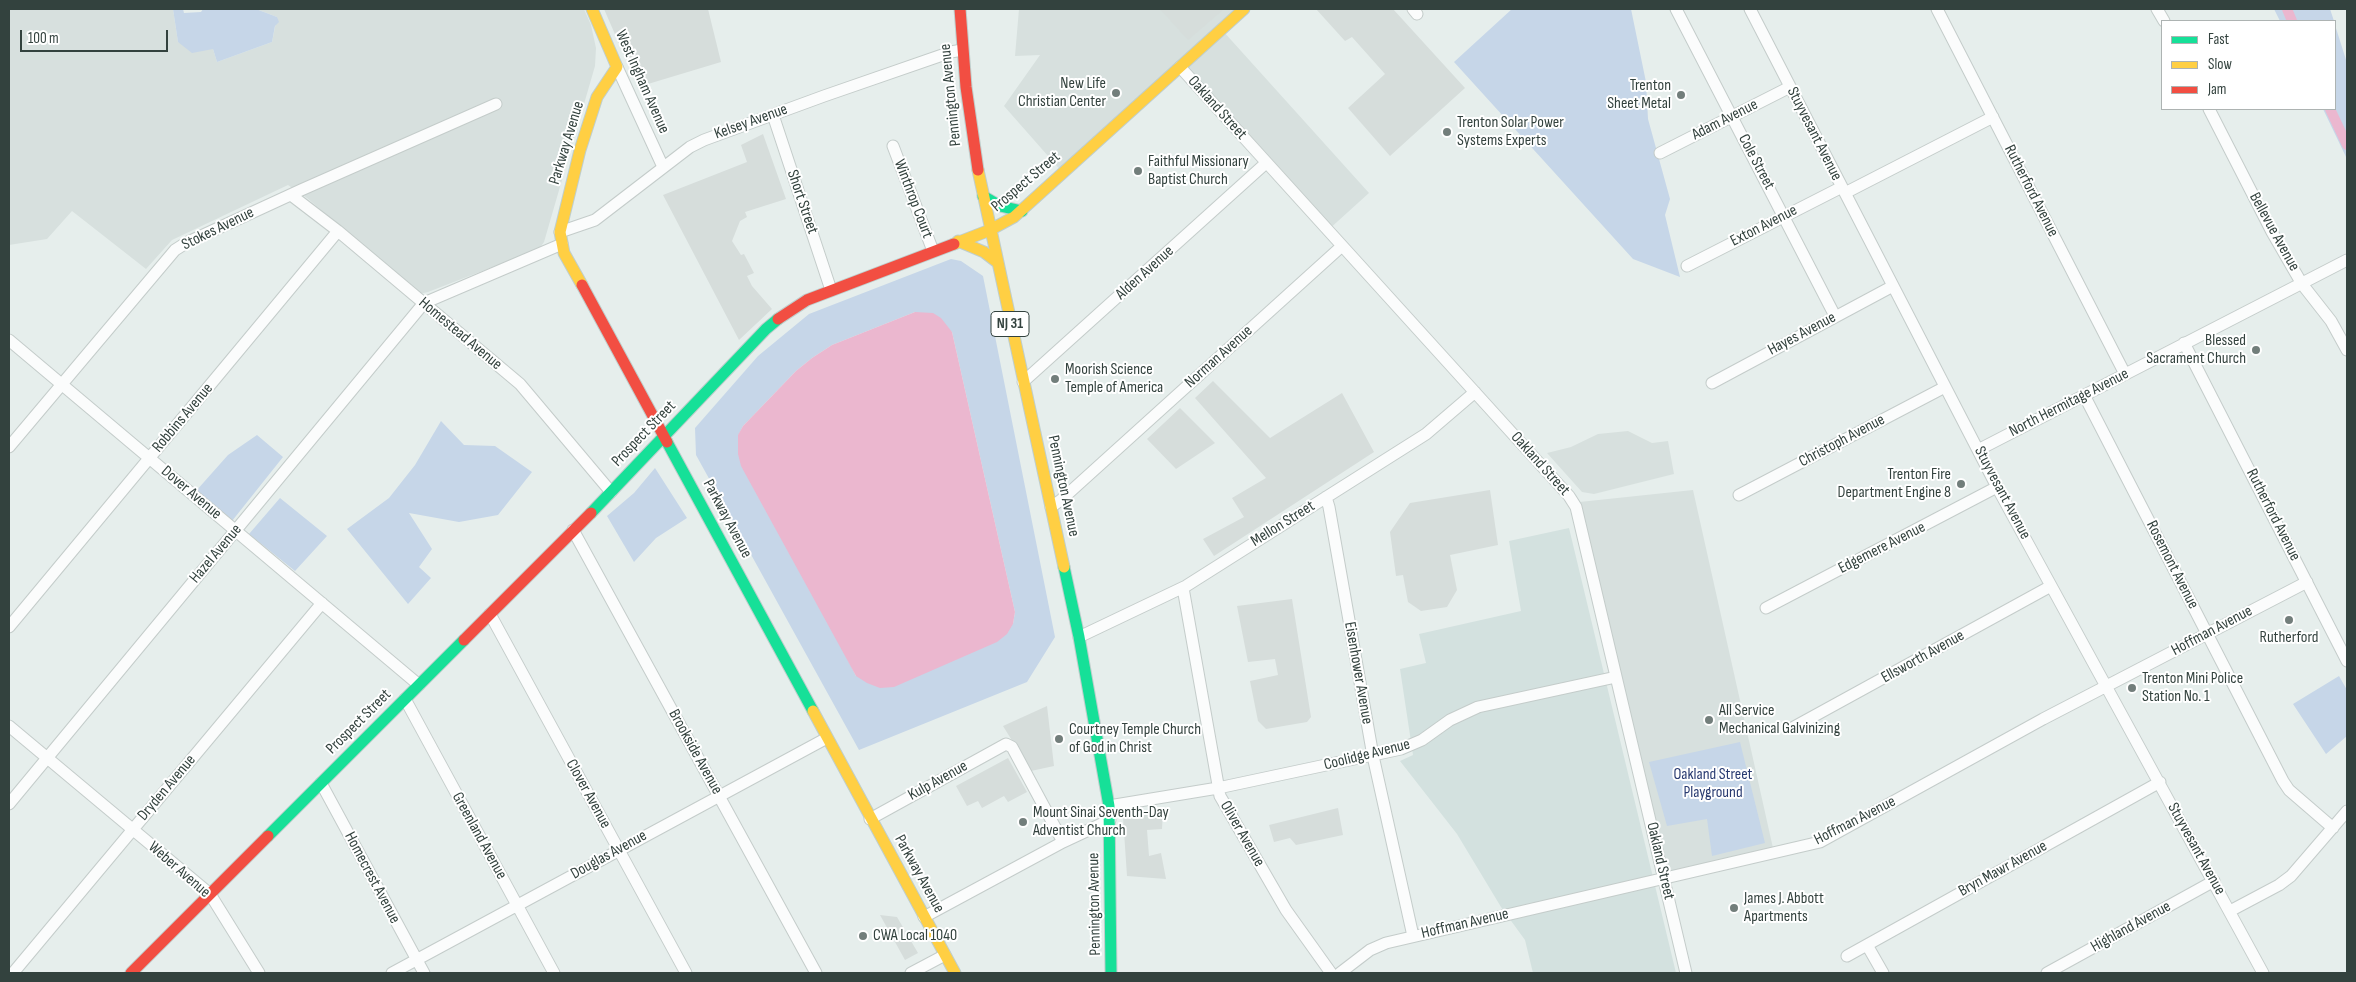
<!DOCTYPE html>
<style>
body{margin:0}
#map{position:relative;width:2356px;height:982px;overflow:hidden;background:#e6eeec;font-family:"Sofia Sans Condensed",sans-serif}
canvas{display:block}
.frame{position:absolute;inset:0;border:10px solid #33423e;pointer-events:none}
.legend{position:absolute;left:2161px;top:20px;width:175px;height:90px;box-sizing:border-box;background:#fff;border:1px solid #adb3b2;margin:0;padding:6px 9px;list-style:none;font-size:15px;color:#33423e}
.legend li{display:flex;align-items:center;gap:10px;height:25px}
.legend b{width:25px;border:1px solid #adb3b2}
.scale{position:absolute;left:20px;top:30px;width:148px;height:22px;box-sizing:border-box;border:2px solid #33423e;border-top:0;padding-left:6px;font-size:15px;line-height:18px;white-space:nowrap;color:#33423e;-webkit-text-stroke:4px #fff;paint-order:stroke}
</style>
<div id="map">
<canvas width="2356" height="982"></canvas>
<div class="frame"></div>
<ul class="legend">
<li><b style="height:6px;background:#16e098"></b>Fast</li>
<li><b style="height:6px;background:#ffcf43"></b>Slow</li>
<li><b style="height:6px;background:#f24e42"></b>Jam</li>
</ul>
<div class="scale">100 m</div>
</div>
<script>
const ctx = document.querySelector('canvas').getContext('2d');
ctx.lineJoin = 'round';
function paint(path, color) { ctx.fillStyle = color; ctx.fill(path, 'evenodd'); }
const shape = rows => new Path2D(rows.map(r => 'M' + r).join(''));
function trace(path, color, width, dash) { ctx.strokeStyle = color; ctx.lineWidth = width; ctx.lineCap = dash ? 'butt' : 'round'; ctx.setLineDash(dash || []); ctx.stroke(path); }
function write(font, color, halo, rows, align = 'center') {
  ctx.font = font + ' "Sofia Sans Condensed",sans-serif'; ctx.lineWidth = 4; ctx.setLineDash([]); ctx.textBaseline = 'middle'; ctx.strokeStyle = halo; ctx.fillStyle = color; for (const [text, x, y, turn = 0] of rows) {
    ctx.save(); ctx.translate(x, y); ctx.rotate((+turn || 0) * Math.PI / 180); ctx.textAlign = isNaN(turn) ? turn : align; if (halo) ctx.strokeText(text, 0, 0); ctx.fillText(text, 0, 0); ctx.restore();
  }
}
paint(shape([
 [1569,528,1676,973,1533,973,1525,940,1501,907,1457,834,1400,761,1413,755,1400,669,1426,663,1419,634,1521,611,1509,541]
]), '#d3e1df');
paint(shape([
 [9,9,173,9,178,42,213,49,217,62,272,42,277,17,256,9,584,9,591,25,596,48,595,66,544,242,539,249,428,292,419,294,307,198,288,185,172,240,146,269,72,211,47,239,9,245],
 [1019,9,1247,9,1223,31,1369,193,1327,231,1179,67,1063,173,1004,106,1040,55,1015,56],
 [1628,431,1652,443,1668,441,1674,474,1594,494,1582,492,1547,453,1571,447,1598,434],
 [1693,490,1775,857,1661,880,1570,503]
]), '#d7e0de');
paint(shape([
 [173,9,183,9,184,13,201,12,203,9,256,9,277,17,279,22,275,26,272,42,217,62,213,49,192,53,178,42],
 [1512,9,1631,9,1646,82,1648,119,1670,199,1665,215,1680,277,1633,259,1454,62],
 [2274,9,2330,9,2334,21,2280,21],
 [2335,25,2347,63,2347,159,2323,109,2335,109],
 [951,259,961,261,983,276,1055,637,1027,682,859,750,696,455,695,428,758,356,809,314],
 [915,312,952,332,1015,612,1013,624,856,676,738,436,743,426,796,371,812,358,832,345],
 [441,421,464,445,495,446,532,472,498,515,459,522,409,513,432,549,419,567,431,578,408,604,347,529,389,498,415,465],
 [257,435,283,457,232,521,196,491,228,455],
 [655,468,687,518,656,538,634,562,607,516,634,493],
 [280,498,327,536,295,571,249,534],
 [2339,676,2347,690,2347,736,2326,754,2293,704],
 [1740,742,1765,843,1712,856,1707,819,1667,826,1649,762]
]), '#c6d6e8');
paint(shape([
 [604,9,708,9,721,62,638,87],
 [1160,9,1224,9,1188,40],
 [1316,9,1393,9,1465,88,1390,156,1348,108,1385,74,1352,37,1345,41],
 [763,134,786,199,745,212,747,217,740,221,732,241,741,255,744,254,754,273,747,276,752,286,772,309,739,340,663,195,747,162,741,145],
 [1213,381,1270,438,1342,393,1374,452,1214,556,1203,539,1244,517,1232,498,1266,478,1195,398],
 [1180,408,1215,443,1176,469,1147,439],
 [1490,490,1498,545,1450,555,1457,590,1447,607,1421,611,1408,602,1403,575,1396,576,1390,532,1410,503],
 [1292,599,1311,717,1307,722,1266,729,1258,721,1250,681,1278,675,1275,659,1248,662,1237,606],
 [1047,706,1054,766,1031,771,1003,726],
 [1008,758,1027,792,1008,802,1004,796,982,808,978,801,967,806,956,786],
 [1338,808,1343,835,1296,845,1290,838,1274,842,1269,825],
 [1163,810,1162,829,1147,830,1149,856,1161,853,1166,879,1127,876,1123,817],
 [880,915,897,917,918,953,905,960]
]), '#d6dddb');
paint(shape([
 [915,312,933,313,941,318,952,332,1015,612,1013,624,1007,634,997,642,894,687,880,688,867,683,856,676,741,466,738,454,738,435,743,426,796,371,812,358,832,345]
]), '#ebb7cf');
trace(shape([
 [2287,9,2292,21],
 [2330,109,2347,145]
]), '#ebb7cf', 10);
const street = shape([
 [1413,9,1417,14],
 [1676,9,1835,316],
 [1750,9,1997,487,2263,973],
 [1937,9,2125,374],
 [2157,9,2164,21],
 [617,67,663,167],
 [1180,67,1569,496,1576,507,1686,973],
 [2209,109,2272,232,2302,284,2331,321,2347,350],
 [773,115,831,290],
 [893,146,933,251],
 [1660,153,1790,87],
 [1845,193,1993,117],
 [291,195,338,231,520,384,611,492],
 [560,232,595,220,690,147,704,140,824,96,951,52,962,50],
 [1687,266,1842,187],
 [9,340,419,685],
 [2184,343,2347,661],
 [1023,382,1266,163],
 [1712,383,1893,286],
 [2084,395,2283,781,2289,790,2333,828],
 [9,447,175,250,186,243,301,190,496,104],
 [1978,450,2347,260],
 [1739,495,1945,387],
 [1326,497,1329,507,1373,756,1413,936],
 [1051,507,1061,500,1342,246],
 [573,530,816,973],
 [1183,588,1220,796,1286,910,1331,973],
 [1766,608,1997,487],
 [490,614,686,973],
 [9,627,338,231],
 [1079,637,1186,586,1426,434,1475,392],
 [405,699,554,973],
 [9,726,210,894,259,973],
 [1794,727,2051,586],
 [321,783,424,973],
 [9,804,424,303,562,244],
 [1109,806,1218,788,1401,749,1422,740,1450,720,1478,707,1616,677],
 [870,819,1006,744,1012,747,1063,842],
 [2230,911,2279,885,2291,876,2347,811],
 [924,917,1063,842,1110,820],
 [1867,945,1883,973],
 [1847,956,2160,782],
 [13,973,322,603],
 [392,973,827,738],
 [911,973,945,955],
 [1340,973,1370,950,1386,943,1820,842,2043,719,2307,582],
 [2047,973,2214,881]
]);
const fast = shape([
 [983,196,1000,206,1022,211],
 [667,442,813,711],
 [591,513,766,329,778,319],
 [1064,567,1079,637,1109,806,1111,973],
 [268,836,464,640]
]);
const slow = shape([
 [978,170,1064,567],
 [958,241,984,252,997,262],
 [954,244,990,230,1014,217,1244,9],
 [582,285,564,253,560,232,580,150,597,97,617,67,592,9],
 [813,711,955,973]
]);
const jam = shape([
 [960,9,966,87,978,170],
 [582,285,667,442],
 [778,319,807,300,954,244],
 [464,640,591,513],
 [131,973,268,836]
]);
trace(street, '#c4ccca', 13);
trace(fast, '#bfcecc', 13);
trace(slow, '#bfcecc', 13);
trace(jam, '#bfcecc', 13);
trace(street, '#fbfcfc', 11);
trace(fast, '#16e098', 11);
trace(slow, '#ffcf43', 11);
trace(jam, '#f24e42', 11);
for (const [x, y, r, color] of [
 [1116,93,5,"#727e7b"],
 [1681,95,5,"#727e7b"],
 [1447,132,5,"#727e7b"],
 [1138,171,5,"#727e7b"],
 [2256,350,5,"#727e7b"],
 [1055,379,5,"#727e7b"],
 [1961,484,5,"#727e7b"],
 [2289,620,5,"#727e7b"],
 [2132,688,5,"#727e7b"],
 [1709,720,5,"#727e7b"],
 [1059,739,5,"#727e7b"],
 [1023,822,5,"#727e7b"],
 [1734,908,5,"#727e7b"],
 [863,936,5,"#727e7b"]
]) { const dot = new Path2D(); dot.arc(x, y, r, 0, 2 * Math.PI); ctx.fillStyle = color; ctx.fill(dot); trace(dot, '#fff', 2); }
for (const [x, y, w] of [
 [1010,324,38]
]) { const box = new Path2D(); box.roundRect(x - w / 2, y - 12.5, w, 25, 4); ctx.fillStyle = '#fff'; ctx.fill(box); trace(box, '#33423e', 1); }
write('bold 15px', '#33423e', null, [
 ["NJ 31",1010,324]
]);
write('16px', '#33423e', '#fff', [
 ["West Ingham Avenue",642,82,66],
 ["Pennington Avenue",951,95,-96],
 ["Oakland Street",1217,108,48],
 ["Adam Avenue",1725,120,-27],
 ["Kelsey Avenue",751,122,-20],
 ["Stuyvesant Avenue",1814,134,63],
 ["Parkway Avenue",567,143,-73],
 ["Cole Street",1756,162,62],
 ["Prospect Street",1026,182,-40],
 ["Rutherford Avenue",2031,191,63],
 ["Winthrop Court",913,199,69],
 ["Short Street",802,202,71],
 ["Exton Avenue",1764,226,-27],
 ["Stokes Avenue",218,229,-26],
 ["Bellevue Avenue",2274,232,61],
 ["Alden Avenue",1145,273,-42],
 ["Homestead Avenue",460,334,40],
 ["Hayes Avenue",1802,334,-28],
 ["Norman Avenue",1219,357,-42],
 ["North Hermitage Avenue",2069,403,-27],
 ["Robbins Avenue",183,418,-50],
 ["Prospect Street",644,434,-46],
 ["Christoph Avenue",1842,441,-28],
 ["Oakland Street",1540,464,48],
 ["Pennington Avenue",1063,486,78],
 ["Dover Avenue",191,493,40],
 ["Stuyvesant Avenue",2002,493,62],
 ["Rutherford Avenue",2273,515,63],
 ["Parkway Avenue",727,519,62],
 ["Mellon Street",1283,524,-32],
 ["Edgemere Avenue",1882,548,-27],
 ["Hazel Avenue",216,554,-50],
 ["Rosemont Avenue",2172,565,63],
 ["Hoffman Avenue",2212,631,-28],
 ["Ellsworth Avenue",1923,657,-29],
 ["Eisenhower Avenue",1358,673,80],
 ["Prospect Street",359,722,-45],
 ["Brookside Avenue",695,752,61],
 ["Coolidge Avenue",1367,755,-14],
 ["Kulp Avenue",938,781,-29],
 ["Dryden Avenue",167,788,-50],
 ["Clover Avenue",588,794,61],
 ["Hoffman Avenue",1855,821,-27],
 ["Oliver Avenue",1242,834,60],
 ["Greenland Avenue",479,836,61],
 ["Stuyvesant Avenue",2196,849,61],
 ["Douglas Avenue",609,855,-29],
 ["Oakland Street",1660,861,77],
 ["Bryn Mawr Avenue",2003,869,-29],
 ["Weber Avenue",179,870,41],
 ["Parkway Avenue",919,874,61],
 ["Homecrest Avenue",372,878,62],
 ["Pennington Avenue",1095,904,-91],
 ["Hoffman Avenue",1465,924,-13],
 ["Highland Avenue",2131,927,-29]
]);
write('16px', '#33423e', '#fff', [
 ["New Life",1106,84,"right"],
 ["Christian Center",1106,102,"right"],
 ["Trenton",1671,86,"right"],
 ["Sheet Metal",1671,104,"right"],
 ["Trenton Solar Power",1457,123],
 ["Systems Experts",1457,141],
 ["Faithful Missionary",1148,162],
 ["Baptist Church",1148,180],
 ["Blessed",2246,341,"right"],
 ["Sacrament Church",2246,359,"right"],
 ["Moorish Science",1065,370],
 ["Temple of America",1065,388],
 ["Trenton Fire",1951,475,"right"],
 ["Department Engine 8",1951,493,"right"],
 ["Rutherford",2289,638,"center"],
 ["Trenton Mini Police",2142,679],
 ["Station No. 1",2142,697],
 ["All Service",1719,711],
 ["Mechanical Galvinizing",1719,729],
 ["Courtney Temple Church",1069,730],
 ["of God in Christ",1069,748],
 ["Mount Sinai Seventh-Day",1033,813],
 ["Adventist Church",1033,831],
 ["James J. Abbott",1744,899],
 ["Apartments",1744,917],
 ["CWA Local 1040",873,936]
], 'left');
write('16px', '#293b71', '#fff', [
 ["Oakland Street",1713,775],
 ["Playground",1713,793]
]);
</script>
